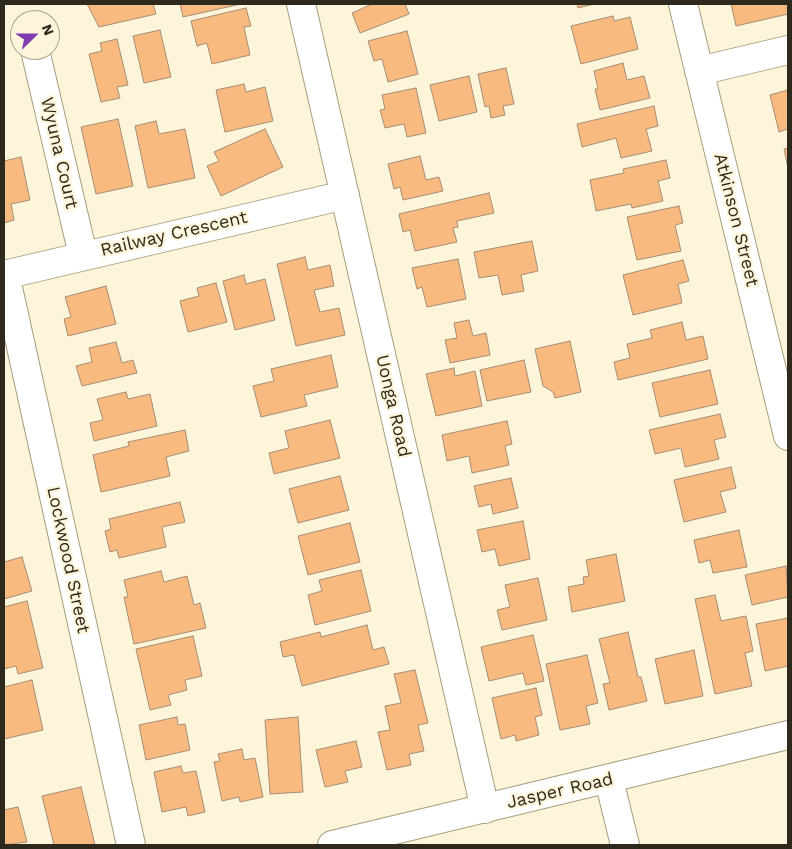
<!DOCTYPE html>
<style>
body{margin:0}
#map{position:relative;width:792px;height:849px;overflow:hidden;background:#fdf5da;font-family:"Work Sans",sans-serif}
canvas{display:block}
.frame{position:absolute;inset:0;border:5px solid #2d291c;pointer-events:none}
.north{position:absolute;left:10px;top:10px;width:50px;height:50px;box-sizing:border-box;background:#fdf5da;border:1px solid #aaa38e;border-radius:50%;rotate:68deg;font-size:14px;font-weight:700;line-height:20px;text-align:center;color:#2d291c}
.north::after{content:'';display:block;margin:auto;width:18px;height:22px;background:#803cb0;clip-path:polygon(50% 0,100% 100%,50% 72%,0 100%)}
</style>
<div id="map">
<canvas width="792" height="849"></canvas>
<div class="frame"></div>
<div class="north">N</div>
</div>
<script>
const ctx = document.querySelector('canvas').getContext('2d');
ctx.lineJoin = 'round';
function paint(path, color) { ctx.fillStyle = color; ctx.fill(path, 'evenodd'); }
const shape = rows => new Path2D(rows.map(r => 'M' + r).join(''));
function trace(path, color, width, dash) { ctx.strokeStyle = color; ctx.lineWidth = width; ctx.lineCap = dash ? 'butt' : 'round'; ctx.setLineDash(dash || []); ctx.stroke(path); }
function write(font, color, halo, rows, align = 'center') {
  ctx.font = font + ' "Work Sans",sans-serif'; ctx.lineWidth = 4.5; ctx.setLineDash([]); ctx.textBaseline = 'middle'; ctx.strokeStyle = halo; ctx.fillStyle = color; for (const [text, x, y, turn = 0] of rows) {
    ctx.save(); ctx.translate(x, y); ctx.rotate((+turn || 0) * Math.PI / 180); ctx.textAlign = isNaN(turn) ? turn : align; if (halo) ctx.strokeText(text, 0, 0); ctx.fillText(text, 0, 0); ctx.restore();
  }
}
const building = shape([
 [87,4,153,4,156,14,99,27,87,4],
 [180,4,241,4,183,17,180,4],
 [372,4,405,4,409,14,360,33,352,13,372,4],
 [577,4,594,4,578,8,577,4],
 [731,4,788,4,788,14,736,26,731,4],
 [246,8,251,26,244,27,250,55,212,64,207,43,197,46,191,21,246,8],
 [613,16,614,21,630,17,638,49,581,64,571,26,613,16],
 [160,30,171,77,144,83,133,36,160,30],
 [407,31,418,74,388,82,382,59,374,61,368,41,407,31],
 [117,39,128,85,117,87,120,98,101,102,89,54,102,51,100,43,117,39],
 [623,63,627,80,644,76,650,98,600,110,595,89,598,89,594,71,623,63],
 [506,68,514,104,503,106,505,115,491,118,489,106,485,107,478,74,506,68],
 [469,76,477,112,439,121,430,85,469,76],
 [244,84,246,92,265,87,273,121,225,132,216,90,244,84],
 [416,88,426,133,407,137,404,124,385,128,380,110,385,109,382,95,416,88],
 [788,90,788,129,779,132,770,95,788,90],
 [654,106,658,126,646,129,652,151,621,158,616,138,582,147,577,124,654,106],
 [118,119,133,186,96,194,81,127,118,119],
 [156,121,159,134,185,129,195,178,148,188,135,126,156,121],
 [265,129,283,167,221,196,207,166,219,161,214,152,265,129],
 [788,148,788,168,784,149,788,148],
 [420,156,426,180,439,177,443,191,403,200,400,187,394,189,388,164,420,156],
 [21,157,30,200,11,204,14,220,4,223,4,161,21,157],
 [666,160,670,178,658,181,663,201,632,208,631,204,596,211,590,180,624,173,623,169,666,160],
 [489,193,494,213,457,221,458,227,453,228,457,242,415,251,410,230,403,232,399,214,489,193],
 [679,206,683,223,675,225,681,251,637,260,627,217,679,206],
 [532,241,538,271,521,275,524,291,502,295,498,275,479,278,474,252,532,241],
 [305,257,308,270,330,265,334,286,314,290,320,312,339,308,345,335,296,346,277,264,305,257],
 [458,259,466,299,427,307,422,287,417,289,412,268,458,259],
 [683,260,689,281,678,284,682,303,633,315,623,275,683,260],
 [244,275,246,284,265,279,275,320,235,330,223,281,244,275],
 [216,283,227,322,188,332,180,301,199,296,197,288,216,283],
 [106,286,116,324,68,336,64,319,71,317,65,297,106,286],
 [469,320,473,336,486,333,490,355,450,363,445,340,457,338,454,323,469,320],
 [682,322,686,340,703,336,708,359,618,380,614,362,630,358,627,344,652,338,650,330,682,322],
 [570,341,581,392,555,398,553,392,543,386,535,349,570,341],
 [116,342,122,363,133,360,137,373,82,386,76,366,92,362,89,348,116,342],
 [331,355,338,387,304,395,307,406,261,417,253,386,274,381,271,369,331,355],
 [524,360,531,392,487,401,480,370,524,360],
 [454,368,455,376,475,371,482,406,436,416,426,374,454,368],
 [710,370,718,404,660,417,652,383,710,370],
 [126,392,128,399,150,394,157,426,94,441,90,423,103,420,97,399,126,392],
 [720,414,726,437,714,440,719,459,685,467,681,448,655,454,649,430,720,414],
 [330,420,340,458,274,474,269,453,289,448,285,431,330,420],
 [507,421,512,444,505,446,509,465,472,473,469,456,447,461,442,435,507,421],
 [185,430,189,451,166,457,170,476,101,492,93,455,129,446,128,442,185,430],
 [731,467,736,488,720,492,726,512,684,522,674,480,731,467],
 [340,476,349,510,298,523,289,489,340,476],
 [511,478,518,508,493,514,491,504,479,507,474,486,511,478],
 [180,502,185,522,162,527,166,547,119,558,117,550,110,552,105,531,111,529,109,519,180,502],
 [523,521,530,559,499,566,495,549,482,552,477,530,523,521],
 [350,523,360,562,308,575,298,536,350,523],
 [739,530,747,567,713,573,710,560,699,563,694,540,739,530],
 [616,554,625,601,572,612,568,587,584,584,583,577,589,576,586,560,616,554],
 [22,557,32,591,4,599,4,562,22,557],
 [786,566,788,597,752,605,745,575,786,566],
 [361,570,371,611,315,625,308,595,322,591,319,580,361,570],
 [161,571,164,582,187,576,194,605,200,603,206,628,134,644,124,597,128,597,124,580,161,571],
 [538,578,547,620,502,630,497,610,510,607,505,585,538,578],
 [715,595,721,621,746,616,753,651,745,653,752,686,715,694,695,599,715,595],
 [27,601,43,668,18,674,16,666,4,669,4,607,27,601],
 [788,618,788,666,765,671,756,624,788,618],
 [367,625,373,650,384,647,389,664,302,686,294,655,283,657,280,642,320,632,321,637,367,625],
 [628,632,638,677,641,677,647,701,609,710,603,684,610,683,599,639,628,632],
 [533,635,544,681,526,685,523,673,489,681,481,647,533,635],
 [193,636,202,676,185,680,187,690,168,695,171,705,150,710,136,649,193,636],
 [694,650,703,696,665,704,655,659,694,650],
 [587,655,598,703,586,706,590,724,560,730,546,664,587,655],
 [415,670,428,723,418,725,424,751,409,754,411,765,387,770,378,732,390,730,385,706,401,703,394,674,415,670],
 [32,680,43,730,4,739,4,687,32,680],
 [536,688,542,715,535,717,539,735,516,741,515,735,501,739,492,698,536,688],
 [177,717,178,725,185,724,190,750,146,760,139,725,177,717],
 [298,717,303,792,270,794,265,720,298,717],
 [356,741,362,767,345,771,348,782,325,787,316,750,356,741],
 [242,749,244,760,255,758,263,797,240,802,239,797,222,801,214,762,220,761,218,754,242,749],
 [181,766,183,773,196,771,205,812,188,816,186,807,162,812,154,772,181,766],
 [81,787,95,845,54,845,42,796,81,787],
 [18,807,27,842,4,845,4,810,18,807]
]);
paint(building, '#f8ba7f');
trace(building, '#a58c75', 1);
const minor = shape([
 [301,4,485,809],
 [683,4,788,436],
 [35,50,83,255],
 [699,71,788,50],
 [5,274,131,845],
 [4,275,345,195],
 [609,780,625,845]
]);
const major = shape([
 [332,845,788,735]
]);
trace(minor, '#a79d7e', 30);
trace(major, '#a79d7e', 30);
trace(minor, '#fff', 28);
trace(major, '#fff', 28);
write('18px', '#2d291c', '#fdf5da', [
 ["Wyuna Court",59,153,77],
 ["Atkinson Street",736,220,76],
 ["Railway Crescent",174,234,-13],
 ["Uonga Road",393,406,77],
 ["Lockwood Street",68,560,78],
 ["Jasper Road",560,791,-13]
]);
</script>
